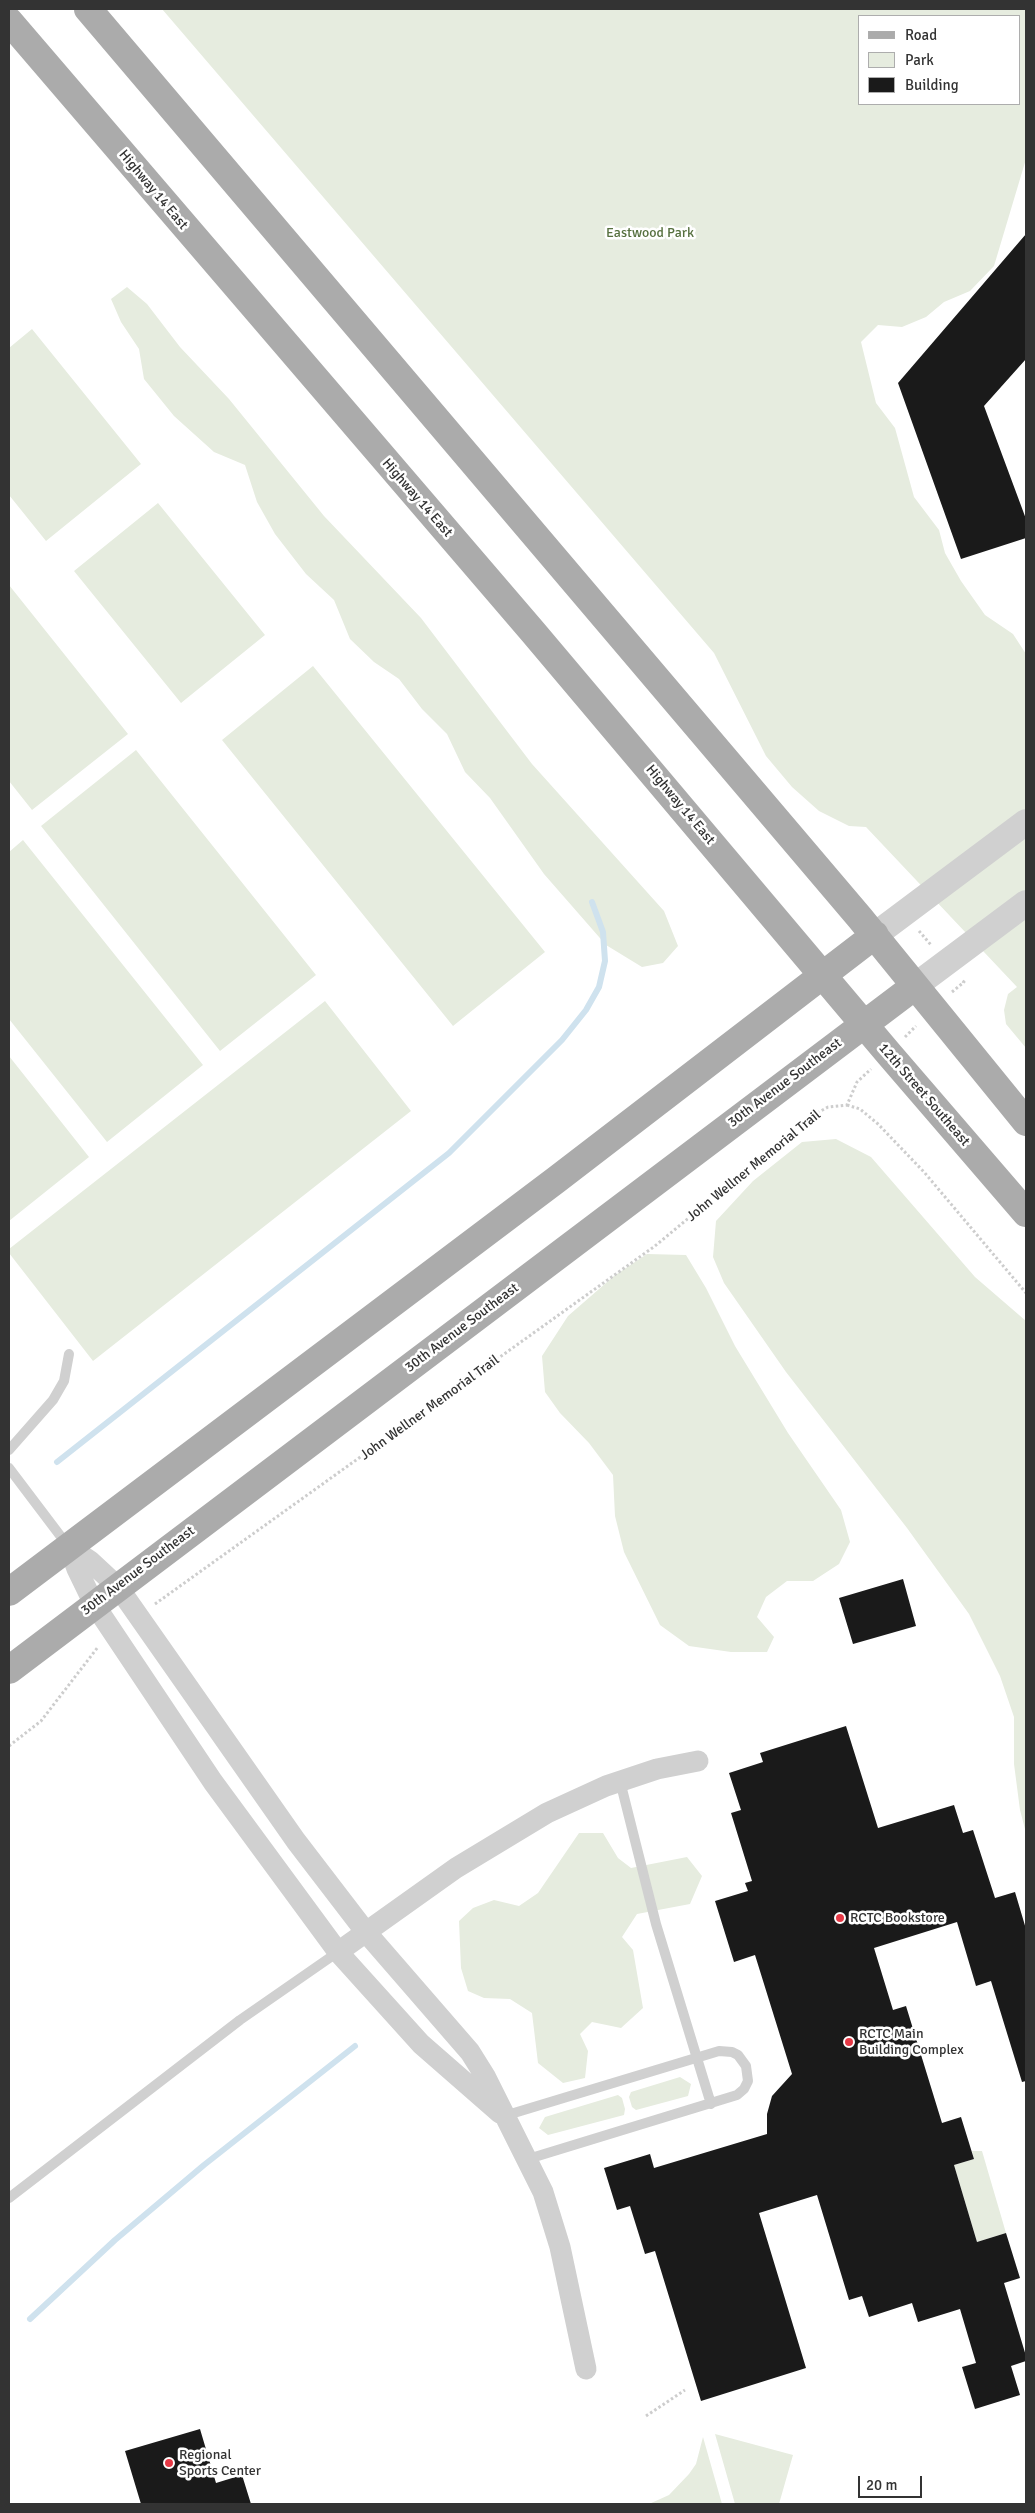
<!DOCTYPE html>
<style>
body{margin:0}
#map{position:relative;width:1035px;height:2513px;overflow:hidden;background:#fff;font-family:Signika,sans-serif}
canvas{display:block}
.frame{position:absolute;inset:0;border:10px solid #333;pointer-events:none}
.legend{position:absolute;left:858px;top:15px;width:162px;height:90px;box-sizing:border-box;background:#fff;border:1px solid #adadad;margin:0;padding:6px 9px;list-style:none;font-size:15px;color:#333}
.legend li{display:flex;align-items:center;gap:10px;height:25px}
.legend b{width:25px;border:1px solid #adadad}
.scale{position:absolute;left:858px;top:2476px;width:64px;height:22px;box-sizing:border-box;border:2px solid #333;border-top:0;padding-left:6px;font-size:15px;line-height:18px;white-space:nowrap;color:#333;-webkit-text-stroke:4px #fff;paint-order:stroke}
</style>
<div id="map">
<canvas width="1035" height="2513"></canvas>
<div class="frame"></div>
<ul class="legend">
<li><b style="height:6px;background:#ababab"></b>Road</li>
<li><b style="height:14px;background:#e6ecdf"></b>Park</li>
<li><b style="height:14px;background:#1a1a1a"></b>Building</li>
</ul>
<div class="scale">20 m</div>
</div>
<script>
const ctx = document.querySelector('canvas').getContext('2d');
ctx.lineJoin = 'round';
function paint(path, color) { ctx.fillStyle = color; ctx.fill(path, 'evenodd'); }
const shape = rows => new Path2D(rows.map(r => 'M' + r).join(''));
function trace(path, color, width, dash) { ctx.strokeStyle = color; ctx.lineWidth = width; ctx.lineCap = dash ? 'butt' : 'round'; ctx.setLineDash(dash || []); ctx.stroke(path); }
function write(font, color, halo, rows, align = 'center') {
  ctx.font = font + ' Signika,sans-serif'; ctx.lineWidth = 5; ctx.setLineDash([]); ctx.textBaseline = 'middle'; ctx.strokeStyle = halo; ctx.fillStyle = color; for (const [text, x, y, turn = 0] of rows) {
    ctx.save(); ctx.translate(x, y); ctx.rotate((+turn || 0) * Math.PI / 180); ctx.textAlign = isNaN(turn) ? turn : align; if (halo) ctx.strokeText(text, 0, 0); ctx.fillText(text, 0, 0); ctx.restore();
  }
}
paint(shape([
 [162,9,1026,9,1026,159,994,266,970,291,944,302,926,317,902,327,878,325,861,342,876,403,895,428,914,497,939,530,945,553,961,581,985,615,1013,634,1026,654,1026,1048,1006,1024,1004,1010,1008,994,1017,987,866,827,849,826,819,811,792,787,766,756,714,653],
 [859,16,1019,16,1019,104,859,104],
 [127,287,147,304,180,347,229,399,324,516,421,618,532,764,664,911,678,946,663,963,642,967,606,945,544,874,490,798,465,772,447,734,422,709,399,679,374,662,350,639,334,600,306,574,275,534,257,502,245,465,214,452,174,416,144,379,139,349,121,322,111,299],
 [32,329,141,464,46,541,9,495,9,348],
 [158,503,265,635,181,703,74,571],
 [9,585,128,734,32,810,9,781],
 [313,666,545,952,453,1026,222,740],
 [136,750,316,975,220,1051,41,826],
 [23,840,203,1065,107,1142,9,1019,9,852],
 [325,1001,411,1111,93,1361,9,1253,9,1249],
 [9,1056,89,1157,9,1221],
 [836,1139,871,1157,975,1277,1026,1321,1026,1833,1020,1810,1014,1764,1014,1717,1000,1676,969,1614,907,1528,786,1372,724,1283,713,1257,716,1221,753,1181,802,1142],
 [647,1254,686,1255,706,1288,735,1346,788,1433,841,1510,850,1542,839,1564,813,1581,787,1581,766,1597,757,1617,774,1637,767,1652,731,1652,689,1646,660,1625,624,1552,615,1516,613,1475,589,1443,560,1413,545,1392,542,1356,568,1316,614,1276],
 [579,1833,603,1833,618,1858,631,1868,687,1857,702,1876,690,1904,637,1914,622,1937,633,1950,643,2008,621,2028,592,2022,580,2034,588,2051,585,2078,563,2083,538,2063,532,2013,510,1999,484,1998,468,1991,461,1968,459,1921,473,1908,494,1900,519,1906,538,1893],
 [680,2077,691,2084,688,2096,636,2110,632,2107,629,2097,631,2092],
 [618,2095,622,2098,625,2109,624,2115,548,2135,539,2128,545,2117],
 [972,2151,982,2151,1006,2233,977,2242,954,2165,974,2159],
 [715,2434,793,2455,779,2504,735,2504],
 [703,2437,722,2504,649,2504,669,2495,689,2474,696,2464]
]), '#e6ecdf');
trace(shape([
 [57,1462,449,1153,562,1040,586,1010,599,987,605,961,603,932,592,902],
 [30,2319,115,2240,204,2165,355,2046]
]), '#cfe2ee', 6);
paint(shape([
 [1026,234,1026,359,984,406,1026,519,1026,538,961,559,898,383],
 [903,1579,916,1626,853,1644,839,1598],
 [846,1726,878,1828,954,1805,963,1833,973,1830,995,1898,1015,1892,1026,1929,1026,2081,1022,2082,991,1981,976,1986,957,1922,874,1948,893,2010,906,2006,942,2123,961,2117,974,2159,954,2165,977,2242,1006,2233,1020,2278,1004,2283,1026,2356,1026,2361,1011,2366,1020,2395,975,2409,962,2367,976,2363,960,2309,918,2322,912,2303,869,2317,862,2296,849,2300,817,2195,759,2213,806,2368,701,2401,655,2251,645,2254,630,2206,617,2210,604,2168,650,2154,654,2168,767,2134,767,2114,772,2096,792,2074,755,1955,734,1962,715,1901,748,1891,745,1883,752,1881,731,1813,741,1810,729,1773,763,1762,760,1753],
 [200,2429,216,2483,242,2475,251,2504,141,2504,125,2451]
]), '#1a1a1a');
trace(shape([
 [919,931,931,945],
 [952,992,964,982,961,980],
 [905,1037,916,1026],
 [847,1105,860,1109,878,1124,924,1172,1026,1293],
 [155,1604,655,1246,810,1117,828,1107,847,1105,857,1082,871,1069],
 [9,1746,41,1721,98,1647],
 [646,2416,685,2390]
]), '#cdcdcd', 3, [2.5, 2.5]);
trace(shape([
 [9,1450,53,1400,64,1381,69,1354],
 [9,1468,68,1546],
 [620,1781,656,1924,711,2104],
 [504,2116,719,2051,732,2052,738,2055,746,2066,748,2081,744,2089,737,2095,528,2159],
 [9,2198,240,2020,338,1952]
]), '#d0d0d0', 10);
trace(shape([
 [69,1547,90,1561,118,1587,296,1841,365,1931,470,2052,485,2076,543,2192,560,2247,586,2369],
 [69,1547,77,1569,94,1604,213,1782,338,1952,421,2044,500,2113],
 [338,1952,456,1868,547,1813,606,1786,657,1769,698,1761]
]), '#d0d0d0', 21);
trace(shape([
 [875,935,1026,822],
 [915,986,1026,903]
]), '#d0d0d0', 26);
trace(shape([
 [88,9,860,918,1026,1122],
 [9,21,533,632,889,1054,1026,1213],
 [9,1592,556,1180,875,935],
 [9,1670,915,986]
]), '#ababab', 28);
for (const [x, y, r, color] of [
 [840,1918,5,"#e63946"],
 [849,2042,5,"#e63946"],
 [169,2463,5,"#e63946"]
]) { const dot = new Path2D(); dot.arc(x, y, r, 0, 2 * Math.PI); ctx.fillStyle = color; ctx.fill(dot); trace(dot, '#fff', 2); }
write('14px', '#333', '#fff', [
 ["Highway 14 East",153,190,50],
 ["Highway 14 East",417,498,49],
 ["Highway 14 East",680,805,50],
 ["30th Avenue Southeast",785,1083,-37],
 ["12th Street Southeast",924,1095,49],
 ["John Wellner Memorial Trail",754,1166,-39],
 ["30th Avenue Southeast",462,1328,-37],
 ["John Wellner Memorial Trail",430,1408,-36],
 ["30th Avenue Southeast",138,1571,-37]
]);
write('14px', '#56703f', '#fff', [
 ["Eastwood Park",650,233]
]);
write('14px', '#333', '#fff', [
 ["RCTC Bookstore",850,1918],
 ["RCTC Main",859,2034],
 ["Building Complex",859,2050],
 ["Regional",179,2455],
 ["Sports Center",179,2471]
], 'left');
</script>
